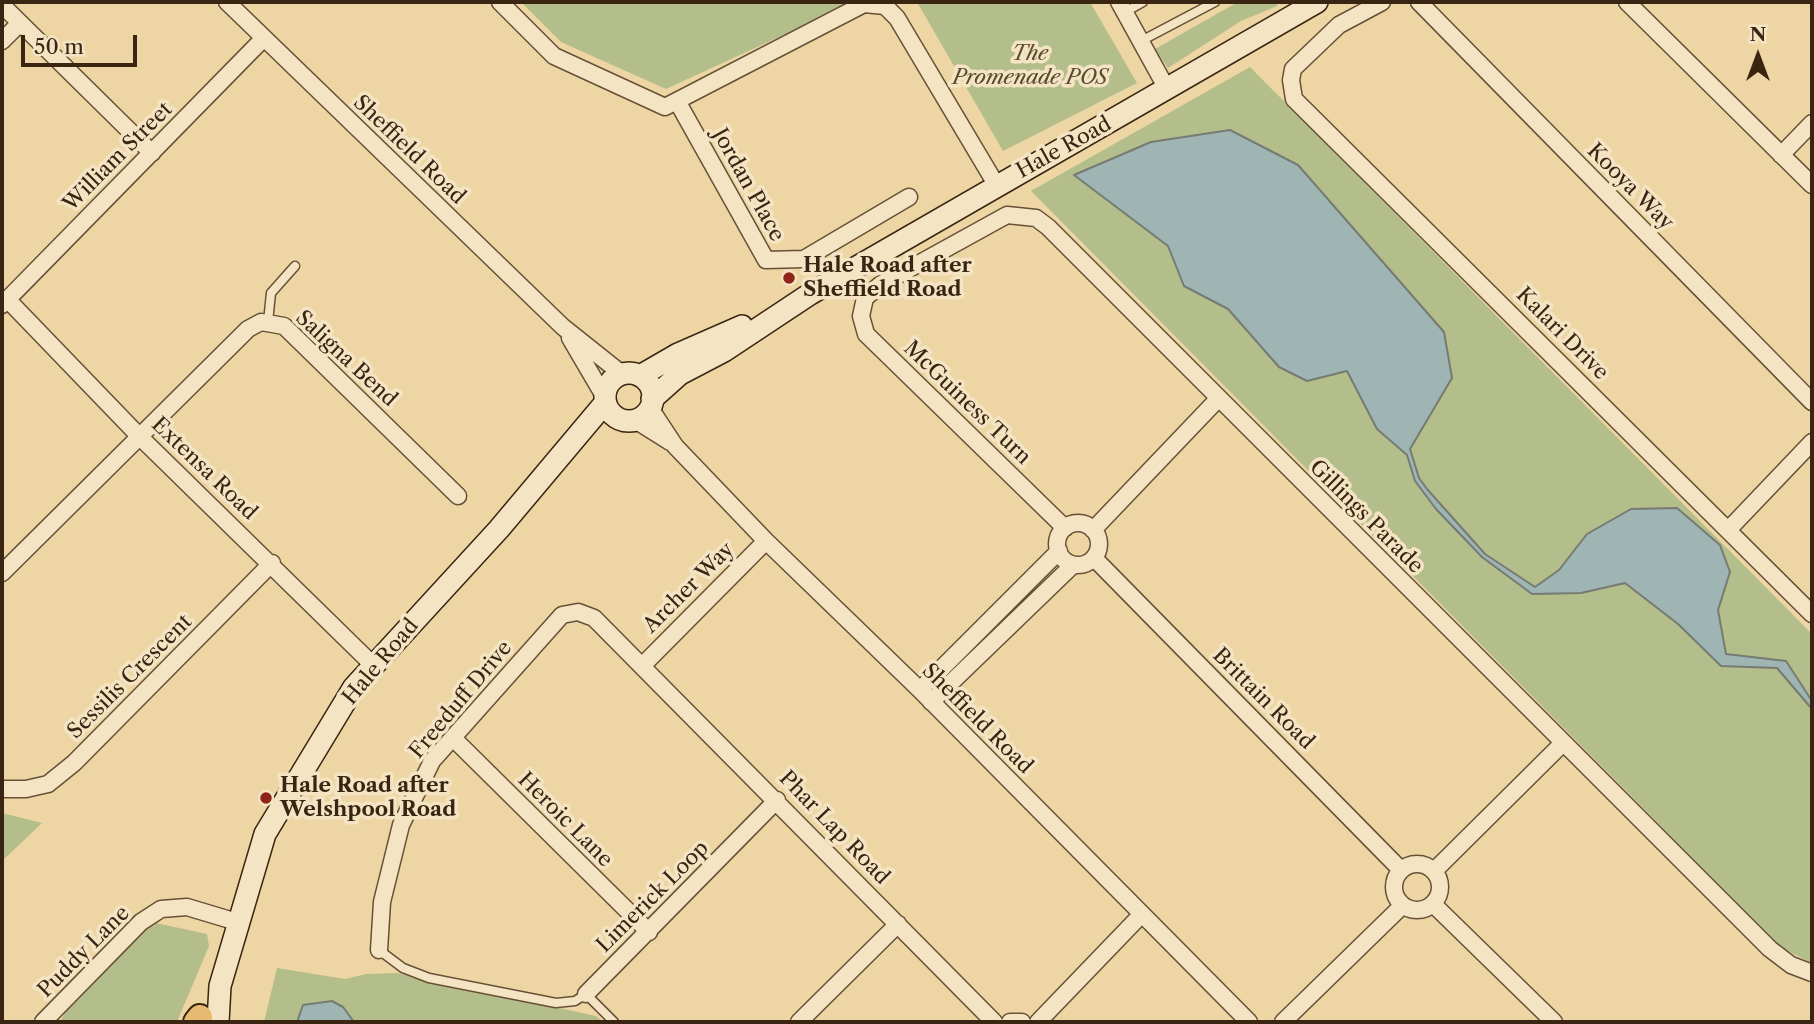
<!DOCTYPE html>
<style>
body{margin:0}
#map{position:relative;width:1814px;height:1024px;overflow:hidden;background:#eed5a4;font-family:"Libre Caslon Text",serif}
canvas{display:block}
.frame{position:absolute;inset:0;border:4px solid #392512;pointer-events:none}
.north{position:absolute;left:1723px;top:21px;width:70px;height:70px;-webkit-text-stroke:5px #f4e4c4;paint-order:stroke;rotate:0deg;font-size:19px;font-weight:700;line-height:28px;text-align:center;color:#392512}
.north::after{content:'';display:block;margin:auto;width:24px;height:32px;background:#392512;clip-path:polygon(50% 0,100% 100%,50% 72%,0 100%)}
.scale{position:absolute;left:21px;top:35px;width:116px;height:32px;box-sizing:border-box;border:4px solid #392512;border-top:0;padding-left:9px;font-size:21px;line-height:24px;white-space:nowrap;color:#392512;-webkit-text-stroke:5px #f4e4c4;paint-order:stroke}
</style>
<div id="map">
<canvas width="1814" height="1024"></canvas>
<div class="frame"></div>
<div class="north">N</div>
<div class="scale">50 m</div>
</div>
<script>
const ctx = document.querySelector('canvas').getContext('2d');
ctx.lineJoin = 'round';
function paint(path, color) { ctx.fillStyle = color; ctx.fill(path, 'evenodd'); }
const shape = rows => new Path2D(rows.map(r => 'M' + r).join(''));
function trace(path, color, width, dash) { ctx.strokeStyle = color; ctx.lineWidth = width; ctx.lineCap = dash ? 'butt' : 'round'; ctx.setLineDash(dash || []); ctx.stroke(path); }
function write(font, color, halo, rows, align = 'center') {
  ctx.font = font + ' "Libre Caslon Text",serif'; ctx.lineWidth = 7; ctx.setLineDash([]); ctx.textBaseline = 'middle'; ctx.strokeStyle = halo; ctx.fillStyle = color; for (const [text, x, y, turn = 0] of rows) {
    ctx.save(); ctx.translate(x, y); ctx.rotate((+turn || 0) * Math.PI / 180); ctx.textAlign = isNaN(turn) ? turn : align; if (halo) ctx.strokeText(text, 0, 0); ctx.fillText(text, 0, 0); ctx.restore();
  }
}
paint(shape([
 [521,2,855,2,666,89,561,42],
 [917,2,1090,2,1137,83,1003,151],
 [1238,2,1278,2,1277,6,1241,21,1168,68,1155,49],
 [1250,67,1812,634,1812,963,1782,948,1031,191],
 [2,813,42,823,2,861],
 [156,923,207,934,209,946,177,1022,60,1022,70,1004,139,934],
 [277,968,345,979,366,974,397,973,596,1016,603,1022,264,1022]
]), '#b3be8a');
const water = shape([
 [1230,130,1298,165,1444,332,1452,378,1410,449,1419,478,1427,489,1485,554,1535,587,1559,570,1587,534,1631,509,1677,508,1720,545,1730,572,1718,610,1726,654,1786,661,1812,701,1812,709,1777,668,1721,666,1678,624,1625,583,1581,593,1532,594,1482,557,1436,509,1415,481,1407,455,1377,429,1347,371,1307,381,1279,367,1228,309,1184,286,1168,246,1074,175,1151,142,1230,130],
 [332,1001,343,1007,354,1022,297,1022,303,1005,332,1001]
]);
paint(water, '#9fb5b3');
trace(water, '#767b73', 2);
const service = shape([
 [1125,12,1143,2],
 [1141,41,1215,2],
 [268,322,271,293,295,266],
 [379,950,403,968,429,978,556,1003,575,1001,586,994,614,1022]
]);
const minor = shape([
 [227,2,563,327,622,374],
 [500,2,554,56,665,107,864,4,885,6,897,18,997,186],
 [1119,2,1167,89],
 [1382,2,1339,25,1293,69,1291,80,1294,99,1812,614],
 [1419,2,1812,402],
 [1627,2,1812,185],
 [2,5,152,153],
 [2,41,20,23],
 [677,101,766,260,804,259,909,197],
 [1781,155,1812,123],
 [7,299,141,438,374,666],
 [2,305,263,39],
 [570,338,604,396],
 [650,408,675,446,766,541,920,690,1249,1022],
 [635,420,670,442],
 '1057 544a21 21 0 1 1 42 0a21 21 0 1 1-42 0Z',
 [1065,528,866,334,861,316,865,298,880,285,1007,215,1036,218,1048,227,1770,949,1791,965,1812,973],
 [1729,529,1812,442],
 [1093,530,1218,399],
 [1094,558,1401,870],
 [2,573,248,329,261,322,284,326,458,496],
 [642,666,766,541],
 [920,690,1059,551],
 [931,702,1073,565],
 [453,738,649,932],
 [2,789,26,789,48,784,74,763,272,563],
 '1394 887a23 23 0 1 1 46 0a23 23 0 1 1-46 0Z',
 [1434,871,1563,743],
 [1433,904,1554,1022],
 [379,950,382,902,401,825,432,761,562,615,578,612,594,618,994,1022],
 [586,994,777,800],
 [43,1022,141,922,161,909,187,907,237,922],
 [799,1022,898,924],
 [1010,1022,1022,1022],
 [1038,1022,1141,915],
 [1283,1022,1403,905]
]);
const secondary = shape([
 '605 397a24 24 0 1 1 48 0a24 24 0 1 1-48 0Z',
 [640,376,678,354,742,326],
 [652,399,680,374,724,351,810,294,1317,2],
 [218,1022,220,986,265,834,354,687,499,529,605,403]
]);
const trunk = shape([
 [196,1022,200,1017]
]);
trace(service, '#665136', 11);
trace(minor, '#665136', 19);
trace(secondary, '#392512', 24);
trace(trunk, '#392512', 28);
trace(service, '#f4e4c4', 8);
trace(minor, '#f4e4c4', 16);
trace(secondary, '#f4e4c4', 21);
trace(trunk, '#e7ba72', 24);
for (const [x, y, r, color] of [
 [789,278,7,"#8f2418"],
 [266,798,7,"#8f2418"]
]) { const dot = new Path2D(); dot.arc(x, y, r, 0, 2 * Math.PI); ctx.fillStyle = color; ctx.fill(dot); trace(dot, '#f4e4c4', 2.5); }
write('italic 21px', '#584b30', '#f4e4c4', [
 ["The",1030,54],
 ["Promenade POS",1030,78]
]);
write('21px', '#392512', '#f4e4c4', [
 ["Hale Road",1064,148,-29],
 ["Sheffield Road",409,150,44],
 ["William Street",118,157,-45],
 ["Jordan Place",748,185,61],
 ["Kooya Way",1630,187,45],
 ["Kalari Drive",1562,334,45],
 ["Saligna Bend",346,359,43],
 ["McGuiness Turn",967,403,44],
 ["Extensa Road",204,469,44],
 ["Gillings Parade",1366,517,45],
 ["Archer Way",689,588,-45],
 ["Hale Road",381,662,-50],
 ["Sessilis Crescent",130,677,-45],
 ["Brittain Road",1263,699,45],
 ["Freeduff Drive",461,700,-50],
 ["Sheffield Road",977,719,45],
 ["Heroic Lane",565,820,45],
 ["Phar Lap Road",834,828,46],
 ["Limerick Loop",653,897,-45],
 ["Puddy Lane",84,952,-45]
]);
write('bold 21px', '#392512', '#f4e4c4', [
 ["Hale Road after",803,266],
 ["Sheffield Road",803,290],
 ["Hale Road after",280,786],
 ["Welshpool Road",280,810]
], 'left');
</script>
